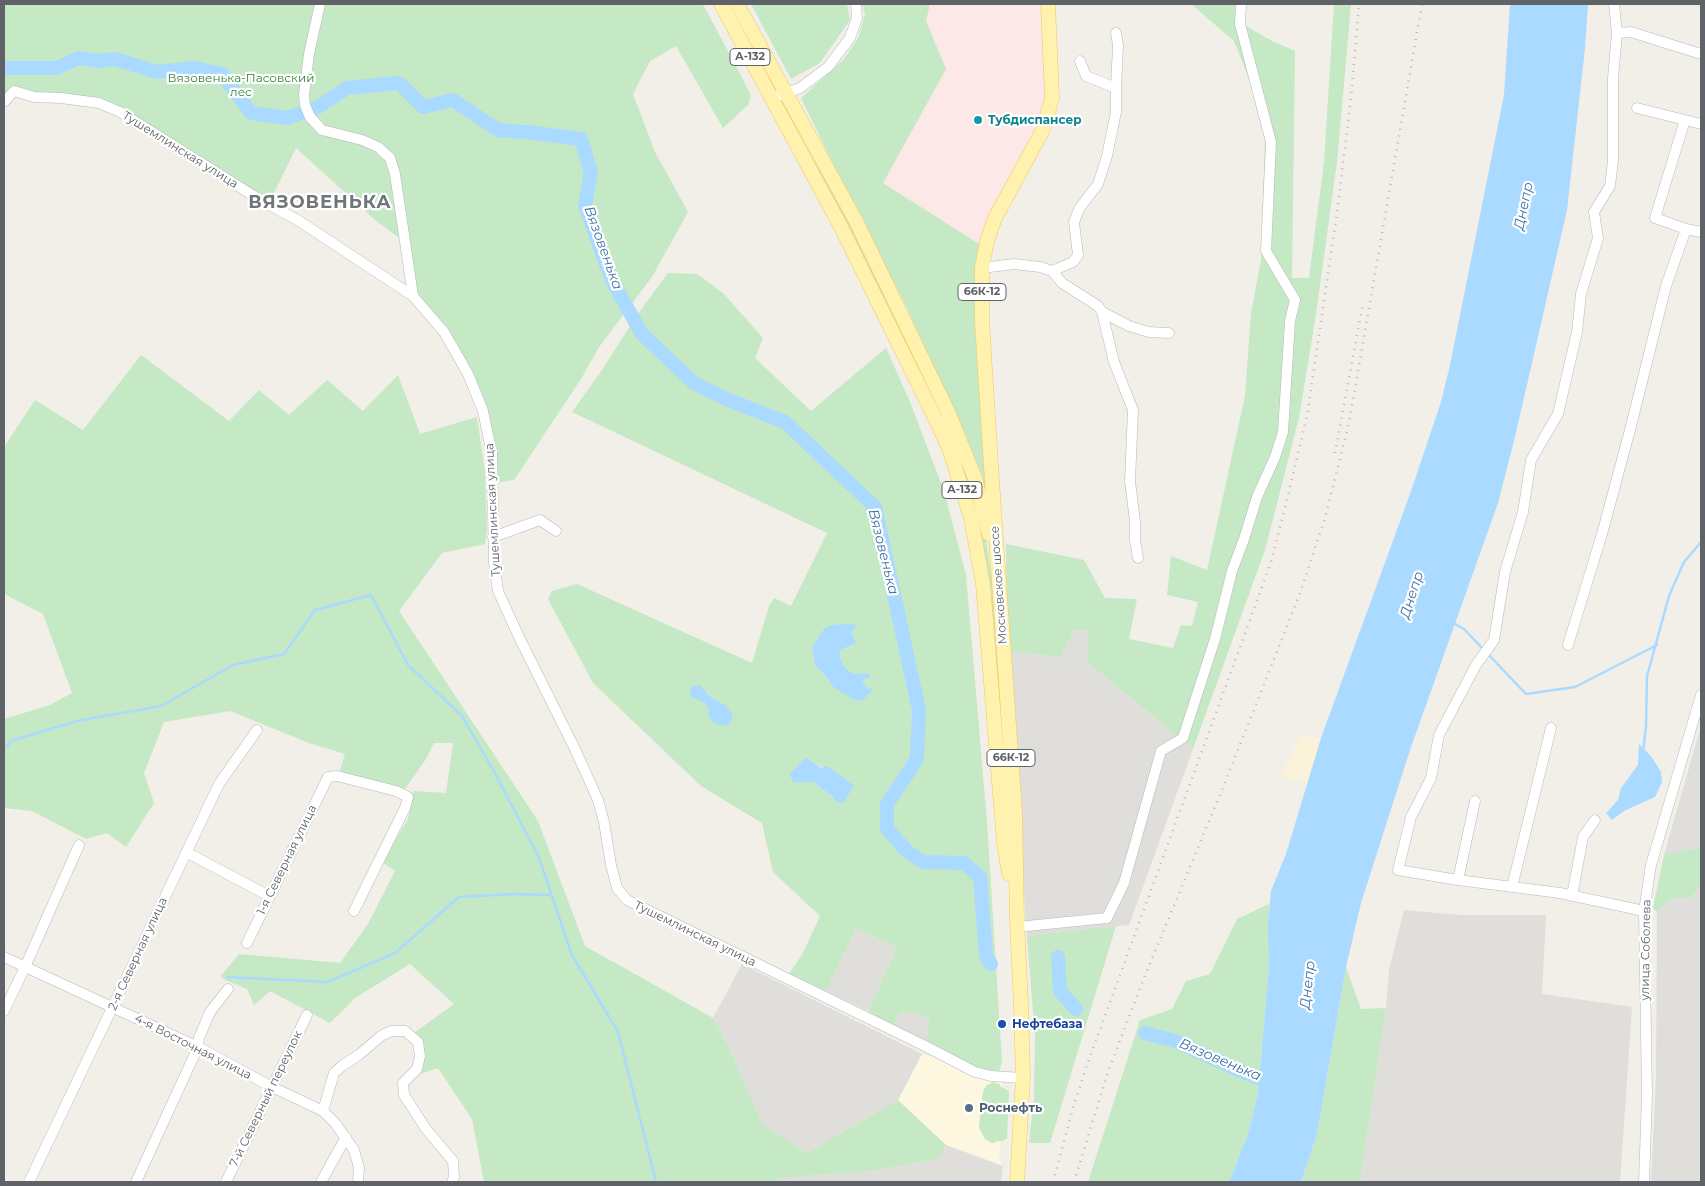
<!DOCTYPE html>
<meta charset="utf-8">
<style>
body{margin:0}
#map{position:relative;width:1705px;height:1186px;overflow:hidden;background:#f1efe8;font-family:Montserrat,sans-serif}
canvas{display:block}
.frame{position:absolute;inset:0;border:5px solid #5f6368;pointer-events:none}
</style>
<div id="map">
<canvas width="1705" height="1186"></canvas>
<div class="frame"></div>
</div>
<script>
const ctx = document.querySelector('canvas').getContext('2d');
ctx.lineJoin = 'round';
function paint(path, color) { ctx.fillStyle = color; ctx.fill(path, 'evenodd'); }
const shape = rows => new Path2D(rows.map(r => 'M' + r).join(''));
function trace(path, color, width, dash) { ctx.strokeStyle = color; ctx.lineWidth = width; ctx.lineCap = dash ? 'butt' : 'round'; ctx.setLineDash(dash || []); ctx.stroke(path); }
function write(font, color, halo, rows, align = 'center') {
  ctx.font = font + ' Montserrat,sans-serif'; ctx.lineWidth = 4.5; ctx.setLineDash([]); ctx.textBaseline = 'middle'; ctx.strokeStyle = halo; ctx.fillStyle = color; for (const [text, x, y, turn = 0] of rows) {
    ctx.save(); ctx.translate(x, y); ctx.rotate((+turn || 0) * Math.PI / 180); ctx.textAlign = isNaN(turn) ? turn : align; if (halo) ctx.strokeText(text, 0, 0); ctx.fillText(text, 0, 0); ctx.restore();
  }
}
paint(shape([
 [922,1054,934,1057,1003,1084,999,1159,1003,1166,946,1145,898,1100]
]), '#fef7e0');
paint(shape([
 [1074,630,1090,631,1087,662,1193,749,1129,925,1027,936,1007,651,1061,657],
 [1701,726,1701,849,1697,848,1664,855],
 [1701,882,1701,1182,1651,1182,1656,1078,1657,912,1670,900,1676,898,1691,898],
 [1404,910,1459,915,1546,915,1542,994,1632,1007,1620,1182,1360,1182,1386,1008,1389,970],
 [856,929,897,947,868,1011,826,991],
 [742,964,922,1054,898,1100,807,1153,762,1123,728,1045,713,1018],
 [900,1012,911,1012,930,1019,926,1041,893,1026],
 [946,1145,1003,1166,1001,1182,776,1182,780,1178,873,1171,938,1159]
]), '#e0deda');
paint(shape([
 [930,4,1043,4,1045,104,1023,153,995,202,979,244,883,183,946,69,926,21]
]), '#fce8e6');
paint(shape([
 [4,4,703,4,751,95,748,105,723,128,676,46,650,61,633,94,655,152,688,212,652,277,599,347,581,379,514,480,494,483,488,414,418,298,410,246,374,219,296,148,270,201,146,124,100,99,35,92,17,86,4,98],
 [751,4,847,4,850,20,820,63,791,79],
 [862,4,930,4,926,21,946,69,883,183,979,244,976,281,990,499,907,308,853,205,801,98,844,59,858,38,865,14],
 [1191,4,1245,4,1244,25,1272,41,1295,51,1292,278,1309,278,1324,162,1334,4,1351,4,1337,162,1316,314,1299,418,1265,550,1193,749,1087,662,1089,631,1074,630,1061,657,1007,651,1006,544,1084,560,1105,598,1137,599,1129,639,1173,648,1181,625,1192,626,1198,602,1167,595,1171,556,1207,570,1245,396,1251,313,1261,260,1265,139,1251,84,1234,41],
 [812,162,818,162,851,224,944,415,970,480,986,539,995,600,1009,816,974,510],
 [668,273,697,274,723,293,763,338,755,358,811,411,886,348,910,402,944,491,966,575,987,822,1002,1062,999,1072,976,1067,926,1041,930,1019,911,1012,900,1012,893,1026,868,1011,897,947,856,929,826,991,789,974,803,953,820,916,773,872,762,823,701,786,593,683,548,599,552,591,577,584,752,663,769,606,774,598,791,606,827,533,572,412,602,370,637,315],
 [857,625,852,632,856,643,839,650,839,656,846,669,855,674,868,673,863,680,864,684,868,689,833,687,828,679,815,665,812,648,819,636],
 [707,691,712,698,725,705,709,709,704,703],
 [806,759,840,776,852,784,832,796,813,782,793,782,789,774],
 [141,355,229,421,259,390,289,415,327,380,363,411,398,375,420,434,477,417,485,472,487,530,485,544,442,553,399,611,538,821,585,946,713,1018,728,1045,762,1123,807,1153,898,1100,946,1145,938,1159,873,1171,780,1178,776,1182,484,1182,472,1119,438,1068,420,1074,425,1057,414,1033,454,1004,410,964,355,998,330,1023,270,991,254,1005,247,989,225,980,221,976,239,954,340,963,368,924,395,871,382,862,408,819,414,791,446,793,453,743,434,743,426,759,405,789,398,788,343,774,340,770,345,754,309,743,230,711,164,722,144,773,154,803,126,847,107,833,86,839,32,811,4,808,4,719,50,705,72,693,43,614,4,594,4,447,35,400,83,430],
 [1697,848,1701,849,1701,882,1691,898,1676,898,1670,900,1657,912,1653,908,1664,855],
 [1269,904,1269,965,1258,1094,1248,1134,1229,1182,1088,1182,1140,1020,1172,1009,1186,981,1210,974,1237,919],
 [1116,926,1050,1143,1029,1143,1034,1097,1035,1036,1027,936],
 [1346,967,1361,1009,1386,1008,1360,1182,1301,1182,1317,1134],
 [993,1082,1000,1084,1000,1086,1009,1091,1007,1138,1003,1141,996,1141,995,1143,991,1143,985,1139,979,1128,980,1115,983,1108,981,1106,983,1091,987,1085]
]), '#c5e8c5');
paint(shape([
 [1300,736,1321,738,1308,783,1281,776]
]), '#fbf3d9');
paint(shape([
 [1510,4,1588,4,1585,48,1567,210,1515,437,1498,503,1410,750,1361,903,1346,967,1317,1134,1301,1182,1229,1182,1248,1134,1258,1094,1269,965,1268,925,1271,891,1286,854,1321,738,1410,494,1441,402,1450,365,1504,95],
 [845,624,857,625,852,632,856,643,840,650,839,656,846,669,855,674,868,673,870,677,863,680,864,684,868,689,872,688,872,690,862,701,855,700,833,687,828,679,815,665,812,648,819,636,825,628,832,625],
 [700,685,712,698,725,705,733,715,731,722,725,726,714,723,708,715,709,709,704,703,690,696,691,687],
 [1639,744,1651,756,1661,772,1662,782,1655,797,1624,811,1612,820,1606,813,1618,800,1621,788,1638,765],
 [806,758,822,768,827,766,852,784,853,787,843,803,838,803,832,796,813,782,793,782,789,774]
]), '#aadaff');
trace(shape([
 [1453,623,1464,629,1484,650],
 [1488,654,1526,694,1575,687,1657,645],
 [4,750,11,741,77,721,161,706,233,665,284,654,315,610,371,595,408,665,462,716,496,775,539,858,572,955,618,1032,656,1182],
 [1643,751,1646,727,1647,676,1669,596,1684,562,1701,542],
 [227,977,328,982,395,953,459,897,513,894,551,895]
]), '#aadaff', 2.5);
trace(shape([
 [4,68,57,68,78,58,99,61,115,59,157,72,195,68,222,74,251,113,287,118,318,107,347,88,399,83,423,107,453,100,498,130,535,133,581,139,591,173,585,205,612,281,642,334,694,383,726,399,785,422,875,507,919,710,917,759,887,804,887,829,908,852,923,862,964,863,980,877,986,956,991,964],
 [1058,957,1060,991,1076,1009],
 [1145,1033,1175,1041,1238,1070,1277,1085]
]), '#aadaff', 14);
const minor = shape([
 [320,4,309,54,304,95,305,105,310,117,322,130,362,140,378,147,390,158,395,174,413,296],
 [1614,4,1617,33],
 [1116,33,1118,45,1116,88],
 [772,98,800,88,828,67,850,38,857,18,856,4],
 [4,102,14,91,34,97,61,98,99,103,120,112,257,198,299,221,413,296,444,332,468,374,483,411,492,454,494,563,498,591,519,637,575,749,598,800,604,822,611,865,617,888,627,900,923,1045,975,1072,991,1076,1023,1078],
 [1637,108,1685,120],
 [1686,229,1655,218,1685,120,1701,124],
 [982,268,1014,264,1040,267,1052,271,1062,283,1098,306,1102,312,1114,362,1133,410,1130,481,1135,521,1135,540,1138,558],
 [1052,271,1073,262,1078,255,1074,222,1079,209,1098,184,1107,156,1116,112,1116,88,1086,76,1080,61],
 [1102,312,1129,326,1149,332,1169,333],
 [493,537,540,520,556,531],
 [1568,645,1602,534,1630,430,1666,286,1686,229,1701,232],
 [186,852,269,896],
 [1458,880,1475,801],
 [1512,887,1551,728],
 [1572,896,1583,837,1595,820],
 [1644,911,1560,893,1458,880,1398,870,1411,817,1431,778,1439,735,1476,665,1494,640,1505,572,1523,512,1531,460,1558,414,1577,332,1581,294,1598,238,1594,212,1610,186,1613,161,1613,78,1617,33,1631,32,1701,54],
 [1017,927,1107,918,1124,883,1161,751,1183,738,1215,639,1232,571,1244,539,1257,497,1275,457,1283,432,1290,321,1295,300,1266,251,1271,142,1240,24,1241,4],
 [247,943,328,777,337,776,396,791,408,797,405,808,354,911],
 [4,957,198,1047,272,1087,323,1111,335,1123,354,1150,359,1168,358,1182],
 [4,1011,25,967,79,845],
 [323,1111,334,1073,342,1066,360,1054,381,1036,391,1031,405,1031,418,1042,420,1056,417,1069,403,1083,404,1095,426,1129,453,1161,454,1177,452,1182],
 [29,1182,219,784,257,730],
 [136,1182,198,1047,199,1038,210,1012,228,989],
 [226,1182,307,1015],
 [321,1182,346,1137],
 [1644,1182,1647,1095,1644,911,1651,865,1701,695]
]);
const major = shape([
 [721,4,841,227,936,420,949,448,961,486,971,518,983,584,1004,842,1009,874],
 [737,4,856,221,948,412,975,478,989,534],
 [1017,1182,1023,1078,1021,1005,1017,921,1015,813,991,466,982,321,982,268,987,241,995,218,1043,130,1052,98,1048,4]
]);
trace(minor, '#b5b8bc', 11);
trace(major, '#f2c960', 15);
trace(minor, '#fff', 10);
trace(major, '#fff2af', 14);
trace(shape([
 [1335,453,1363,303],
 [1053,1182,1073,1108,1087,1065,1239,650,1271,562,1284,512,1307,416,1337,213,1351,98,1359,4],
 [1074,1182,1108,1072,1144,978,1226,780,1299,596,1325,518,1349,423,1422,4]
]), '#b6b7b8', 2.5, [1, 6]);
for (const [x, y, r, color] of [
 [978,120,5,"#0f9aa8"],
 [1002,1024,5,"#1a4fb4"],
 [969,1108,5,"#5c6f8a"]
]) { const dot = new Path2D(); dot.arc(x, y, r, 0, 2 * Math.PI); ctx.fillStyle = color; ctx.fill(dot); trace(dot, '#fff', 2); }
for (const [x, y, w] of [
 [750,57,40],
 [982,292,48],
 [962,490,40],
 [1011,758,48]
]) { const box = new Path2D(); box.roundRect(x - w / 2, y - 8.5, w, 17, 4); ctx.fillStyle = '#fff'; ctx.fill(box); trace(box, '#5f6368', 1); }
write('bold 11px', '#5f6368', null, [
 ["А-132",750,57],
 ["66К-12",982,292],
 ["А-132",962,490],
 ["66К-12",1011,758]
]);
write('12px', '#348238', '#fff', [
 ["Вязовенька-Пасовский",241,78],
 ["лес",241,92]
]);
write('bold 12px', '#0d838f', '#fff', [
 ["Тубдиспансер",988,120]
], 'left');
write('12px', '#5f6368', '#fff', [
 ["Тушемлинская улица",180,150,32],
 ["Тушемлинская улица",493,510,-93],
 ["Московское шоссе",999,585,-94],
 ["1-я Северная улица",287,860,-64],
 ["Тушемлинская улица",695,934,26],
 ["улица Соболева",1646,950,-89],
 ["2-я Северная улица",138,954,-65],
 ["4-я Восточная улица",193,1047,27],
 ["7-й Северный переулок",266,1099,-64]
]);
write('bold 12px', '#164399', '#fff', [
 ["Нефтебаза",1012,1024]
], 'left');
write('bold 12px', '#4e5e75', '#fff', [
 ["Роснефть",979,1108]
], 'left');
write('italic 14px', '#4174aa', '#fff', [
 ["Днепр",1524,206,-78],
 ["Вязовенька",603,248,70],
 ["Вязовенька",883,552,76],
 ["Днепр",1412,595,-72],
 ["Днепр",1308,985,-83],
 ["Вязовенька",1220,1060,23]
]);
ctx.letterSpacing = '1px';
write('bold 18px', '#70757a', '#fff', [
 ["ВЯЗОВЕНЬКА",320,203]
]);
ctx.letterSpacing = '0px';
</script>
